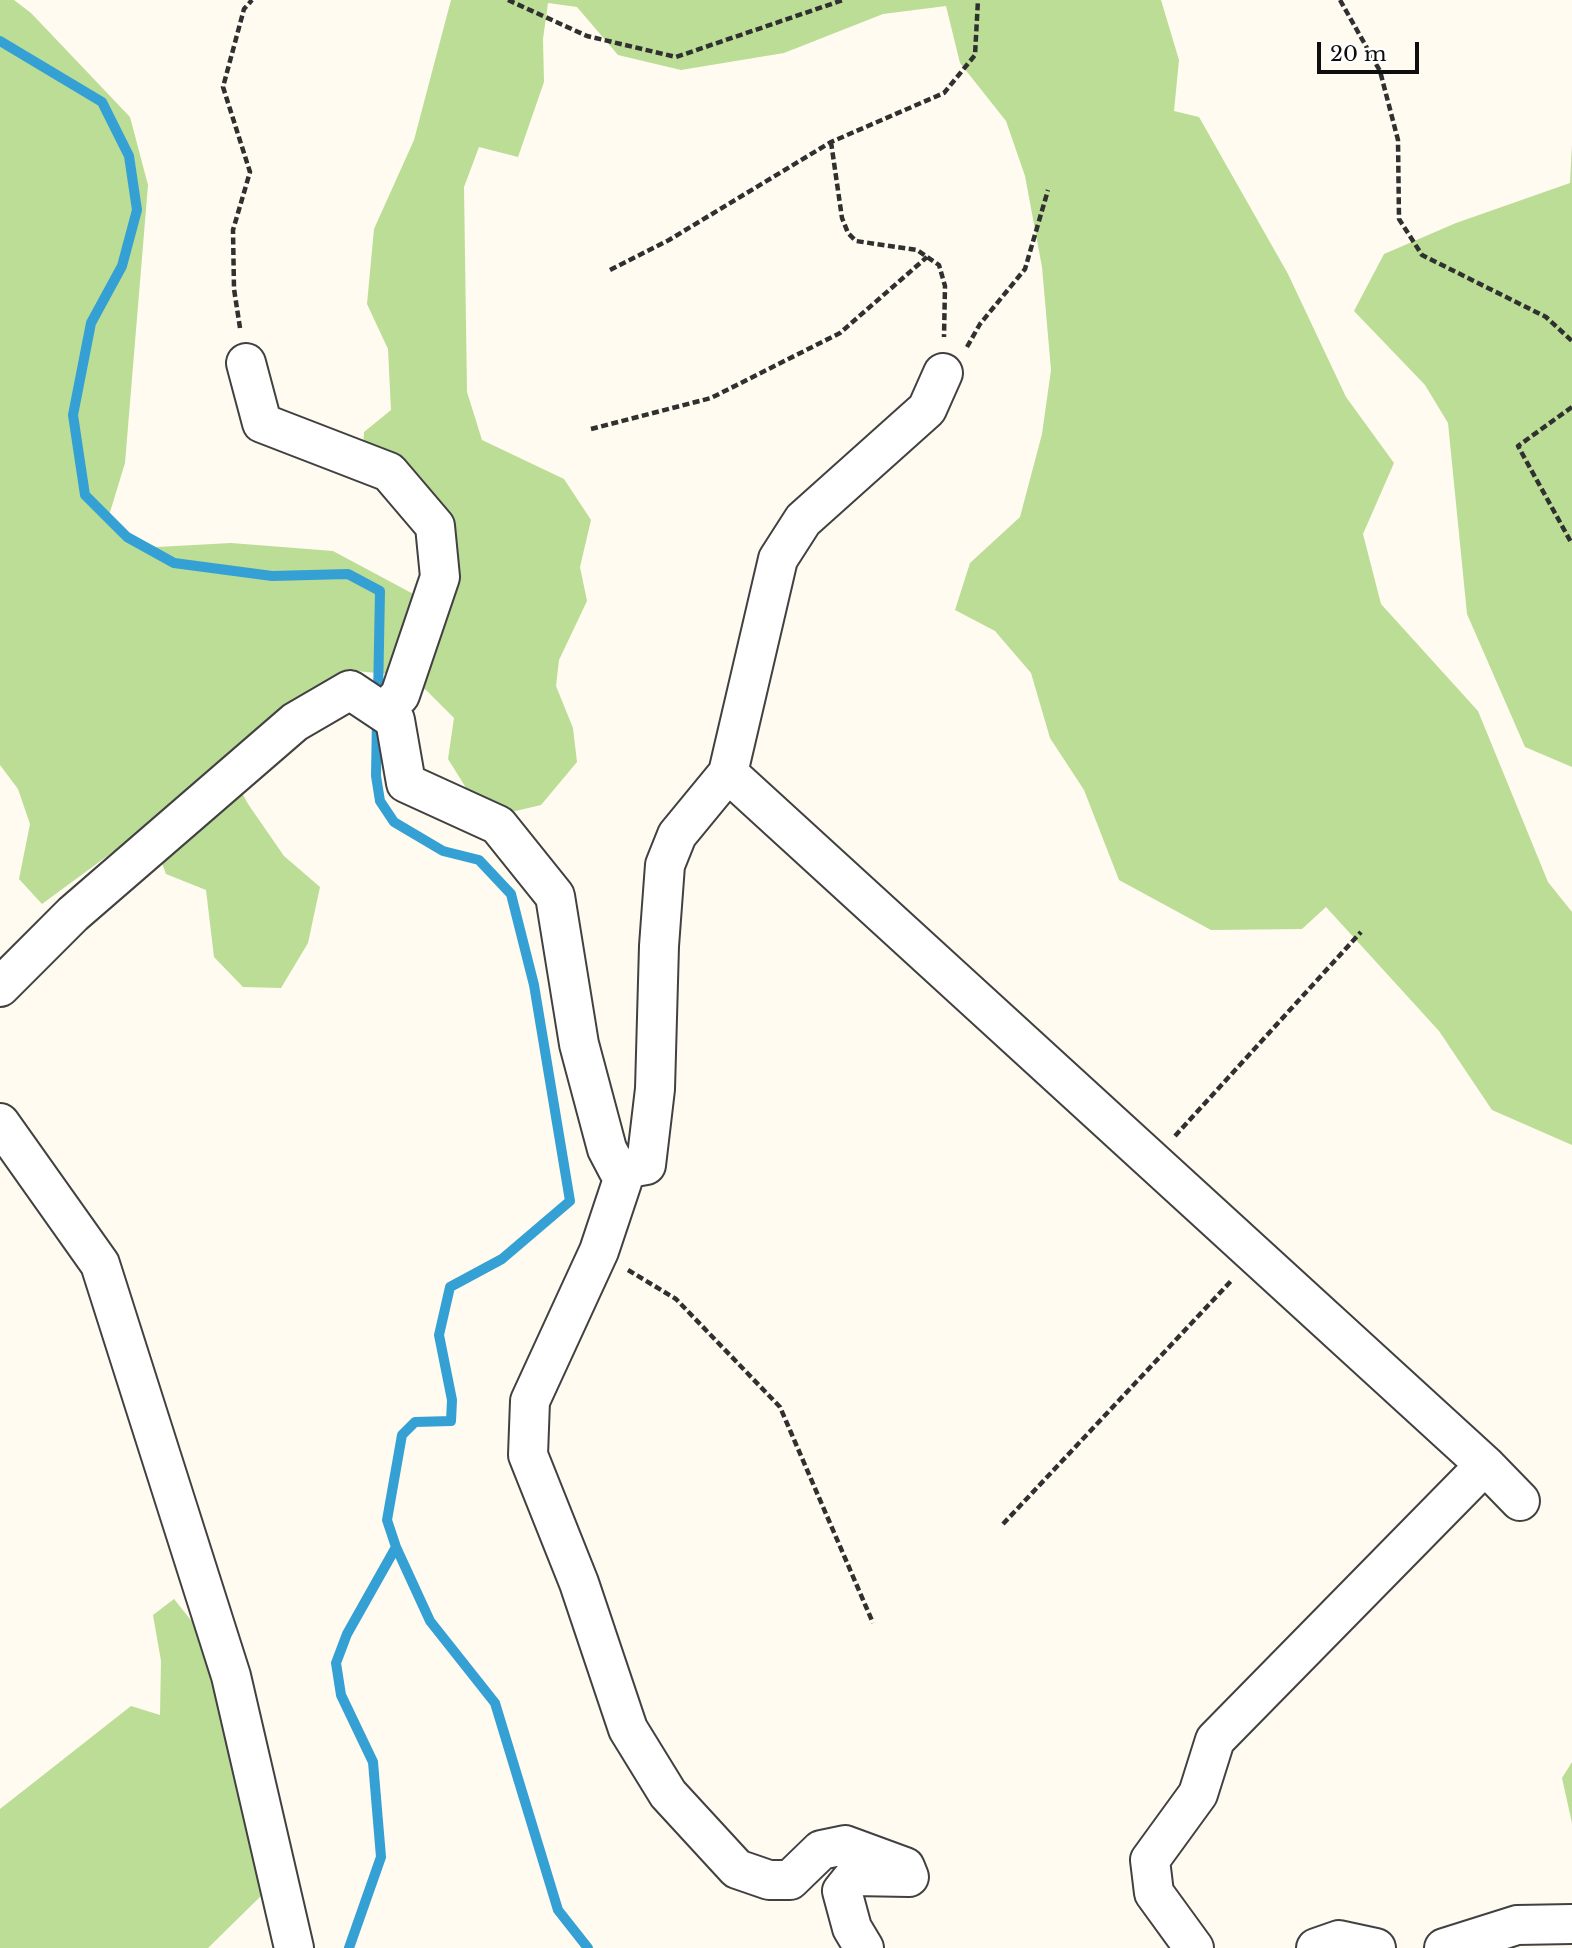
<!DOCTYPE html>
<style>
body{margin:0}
#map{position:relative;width:1572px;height:1948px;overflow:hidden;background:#fffbf0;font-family:"Libre Baskerville",serif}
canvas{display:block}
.scale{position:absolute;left:1317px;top:42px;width:102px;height:32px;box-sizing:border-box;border:4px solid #0e0e0e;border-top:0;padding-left:9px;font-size:21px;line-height:24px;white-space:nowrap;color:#0e0e0e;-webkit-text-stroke:5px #fff;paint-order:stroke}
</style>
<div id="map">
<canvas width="1572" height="1948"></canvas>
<div class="scale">20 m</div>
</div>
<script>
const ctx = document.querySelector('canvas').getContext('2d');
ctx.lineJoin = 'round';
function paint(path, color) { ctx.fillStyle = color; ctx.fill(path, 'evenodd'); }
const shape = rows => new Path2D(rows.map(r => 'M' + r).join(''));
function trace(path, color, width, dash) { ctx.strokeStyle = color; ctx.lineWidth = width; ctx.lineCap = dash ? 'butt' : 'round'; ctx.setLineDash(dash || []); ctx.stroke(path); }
paint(shape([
 [0,0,14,0,31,13,130,117,148,185,125,463,107,522,123,540,157,547,231,543,333,551,432,604,419,519,361,477,364,432,391,410,388,349,367,304,374,229,414,140,451,0,1161,0,1179,60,1174,111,1199,117,1288,274,1346,397,1394,463,1363,534,1381,604,1478,711,1548,882,1572,912,1572,1145,1492,1110,1439,1031,1326,907,1302,929,1211,930,1119,880,1084,790,1050,738,1031,673,995,631,955,610,970,563,1020,517,1042,434,1051,370,1042,267,1025,176,1006,121,960,63,946,6,883,14,784,53,681,70,618,55,577,7,548,3,543,39,544,82,518,157,479,147,464,187,467,392,482,440,564,479,591,520,580,567,587,601,559,660,556,686,573,728,577,762,541,805,507,813,468,791,448,759,454,718,426,690,398,675,356,671,227,765,248,804,284,856,320,887,308,943,281,988,243,987,214,957,206,890,166,874,148,826,42,904,19,879,30,824,18,789,0,765],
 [1572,144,1572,767,1525,747,1467,614,1448,423,1425,385,1354,311,1384,254,1456,223,1570,183],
 [174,1599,194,1624,218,1695,264,1893,208,1948,0,1948,0,1809,131,1706,160,1715,161,1661,153,1615],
 [1572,1762,1572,1823,1562,1778]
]), '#bbdd96');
trace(shape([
 [0,41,102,102,129,156,137,210,122,266,91,323,73,415,85,495,127,537,174,563,272,576,348,574,380,591,378,697],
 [377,717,376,776,380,801,394,822,443,851,479,860,511,894,534,985,570,1201,502,1259,450,1287,439,1335,452,1400,451,1421,415,1422,402,1435,387,1520,396,1547,430,1621,495,1703,558,1910,588,1948],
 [349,1948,381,1857,373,1762,341,1695,336,1663,347,1634,396,1547]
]), '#35a0d4', 10);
const minor = shape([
 [246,363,262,423,389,472,435,526,440,577,400,695,384,712],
 [728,773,778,559,803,520,927,409,943,373],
 [0,987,73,914,295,722,350,690,395,720,406,783,498,825,555,896,579,1044,607,1149,618,1170,646,1165,655,1089,659,946,665,865,677,835,728,773,1485,1465,1215,1740,1198,1794,1150,1860,1154,1893,1194,1948],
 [0,1123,100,1264,231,1676,294,1948],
 [626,1170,599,1251,530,1401,528,1455,579,1583,628,1729,668,1794,737,1869,769,1880,790,1880,821,1850,845,1845,905,1867,909,1877,854,1876,842,1891,852,1928,864,1948],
 [1485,1465,1520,1501],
 [1316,1948,1339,1940,1376,1948],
 [1444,1948,1517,1925,1572,1924]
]);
trace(minor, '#414141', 42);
trace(shape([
 [508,0,587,36,676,57,843,0],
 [1340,0,1380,71,1398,140,1399,219,1422,255,1546,317,1572,341],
 [831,142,842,218,848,233,856,241,917,250,939,265,945,286,944,337],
 [610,270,669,240,831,142,944,93,975,55,978,0],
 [240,328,234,289,233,230,250,172,223,87,244,9,252,0],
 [967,347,980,324,1025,269,1048,190],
 [1572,407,1518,446,1572,544],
 [591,429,711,398,840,333,927,257],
 [1175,1136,1361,932],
 [628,1270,676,1299,780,1407,873,1623],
 [1003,1524,1232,1280]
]), '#303030', 4.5, [7, 3.5]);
trace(minor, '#fff', 38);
</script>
